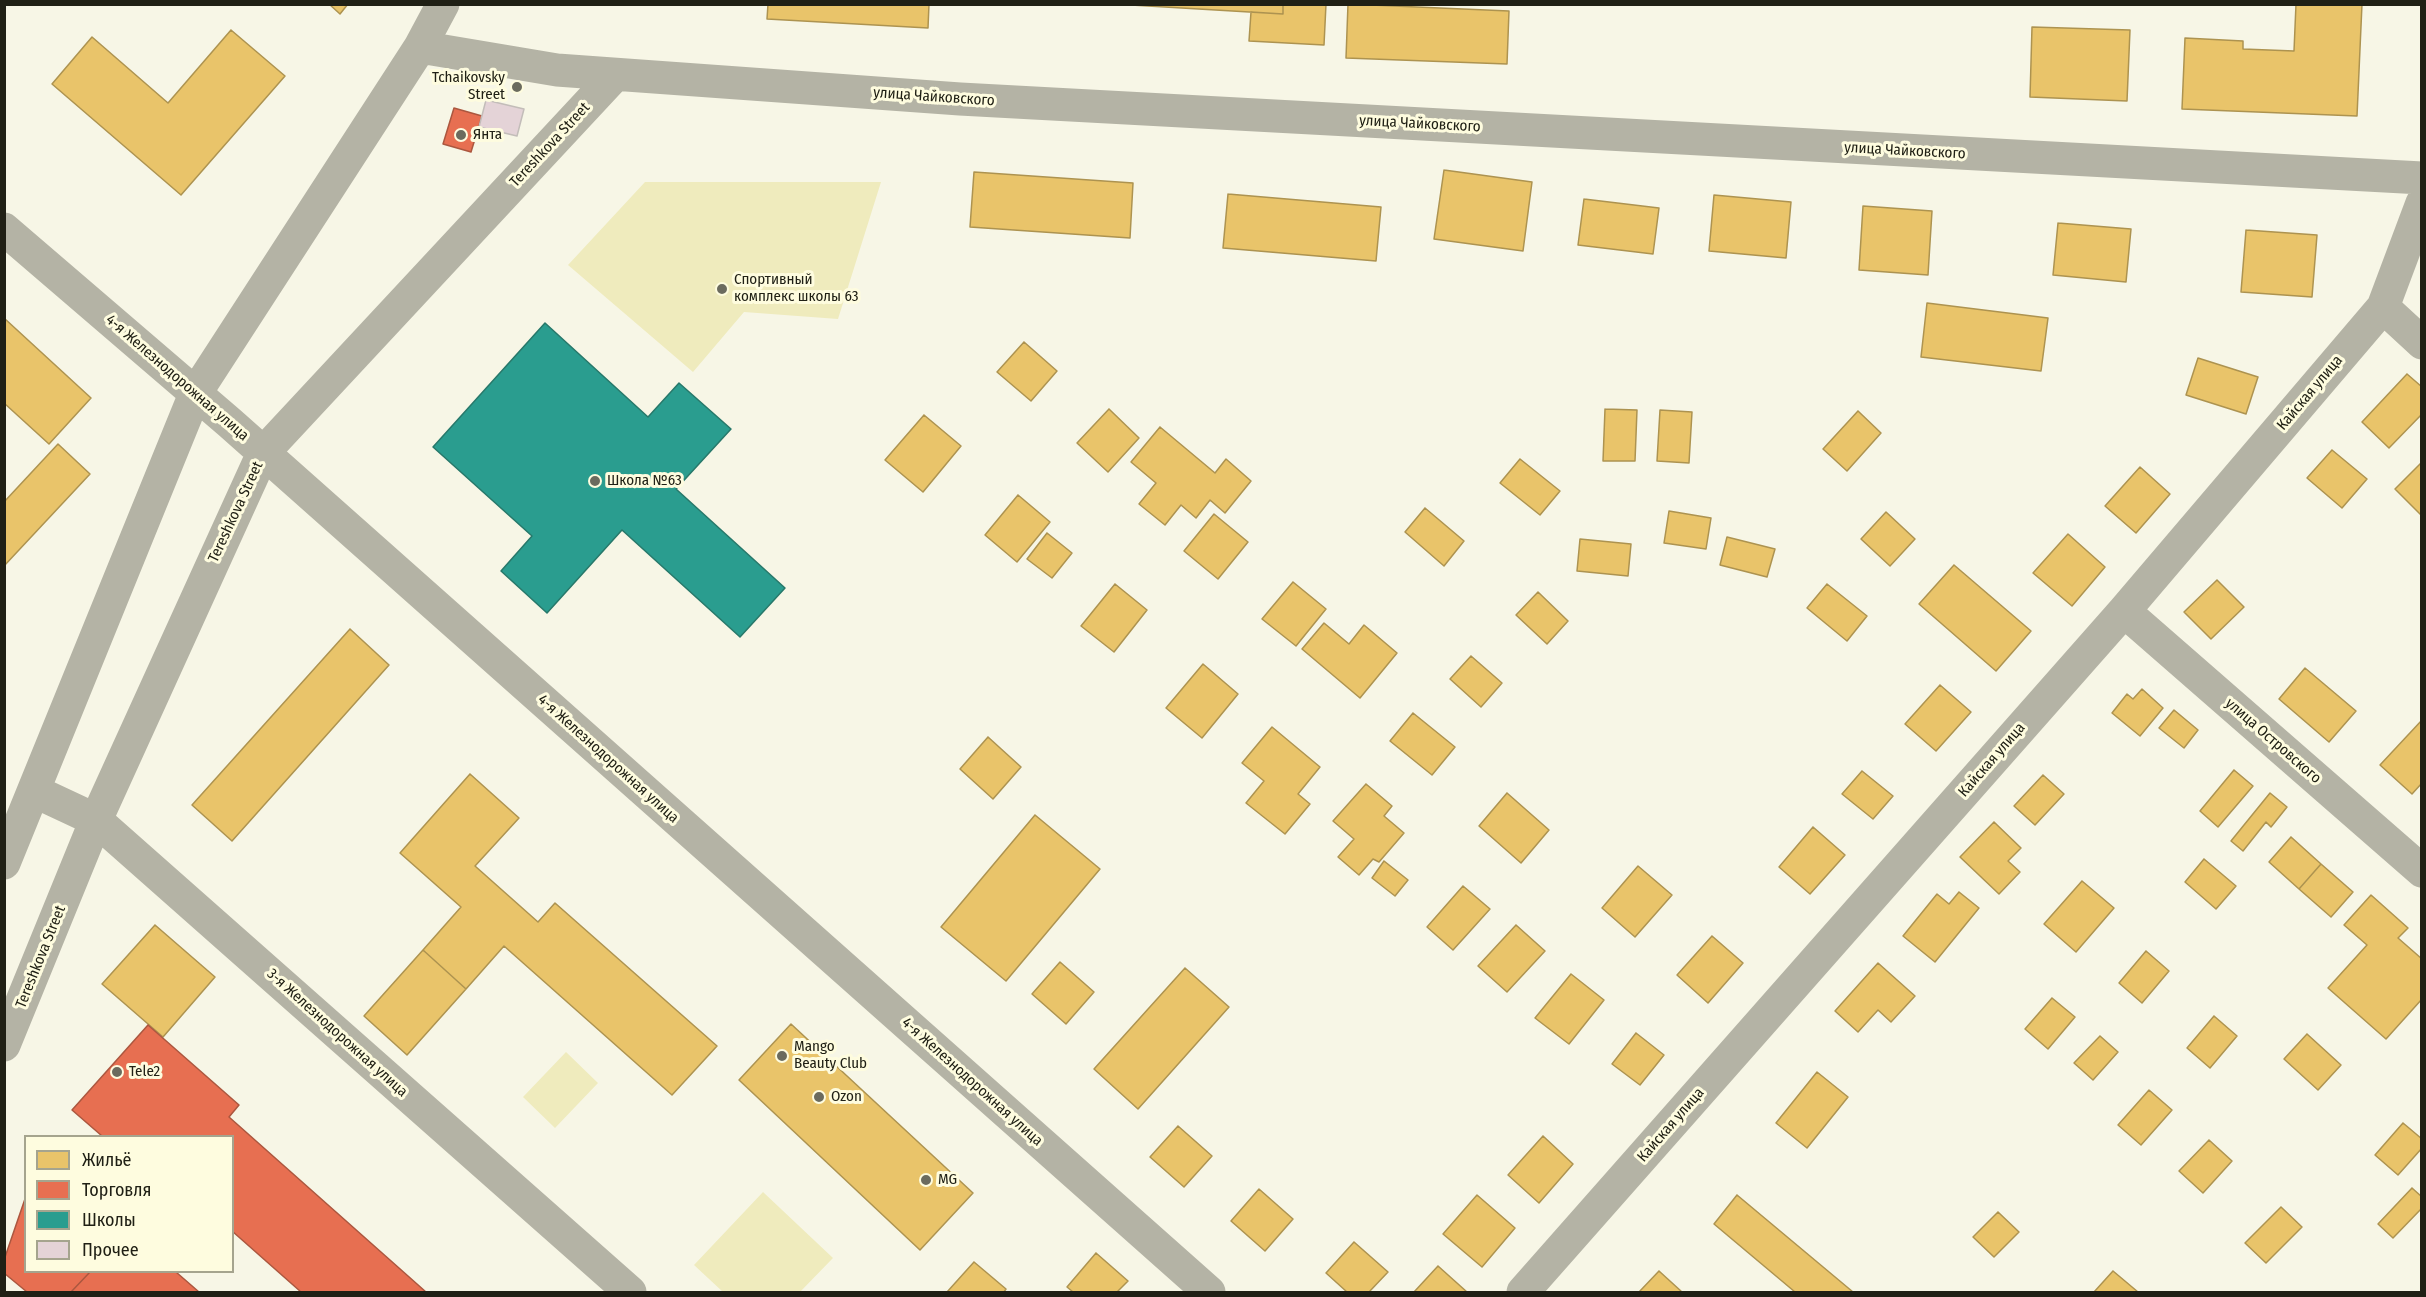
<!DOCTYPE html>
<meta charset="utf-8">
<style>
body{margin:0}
#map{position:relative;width:2426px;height:1297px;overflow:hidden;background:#f7f6e6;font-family:"Fira Sans Condensed",sans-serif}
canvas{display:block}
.frame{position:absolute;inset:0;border:6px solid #202015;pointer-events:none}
.legend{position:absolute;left:24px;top:1135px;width:210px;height:138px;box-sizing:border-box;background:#fefcdf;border:2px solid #a5a48e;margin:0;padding:8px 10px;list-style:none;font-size:18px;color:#202015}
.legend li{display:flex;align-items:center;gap:12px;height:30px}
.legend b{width:30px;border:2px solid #a5a48e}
</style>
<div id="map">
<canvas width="2426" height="1297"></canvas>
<div class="frame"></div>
<ul class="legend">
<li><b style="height:16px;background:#e9c46a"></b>Жильё</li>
<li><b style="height:16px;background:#e76f51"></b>Торговля</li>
<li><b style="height:16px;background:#2a9d8f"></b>Школы</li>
<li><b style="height:16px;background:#e4d3d7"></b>Прочее</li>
</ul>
</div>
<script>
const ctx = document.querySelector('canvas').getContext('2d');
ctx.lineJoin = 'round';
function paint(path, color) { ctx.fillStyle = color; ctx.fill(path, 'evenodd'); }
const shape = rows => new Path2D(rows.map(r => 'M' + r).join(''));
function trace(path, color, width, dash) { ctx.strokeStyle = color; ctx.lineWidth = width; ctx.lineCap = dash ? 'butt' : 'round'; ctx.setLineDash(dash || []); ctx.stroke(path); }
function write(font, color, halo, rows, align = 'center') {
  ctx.font = font + ' "Fira Sans Condensed",sans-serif'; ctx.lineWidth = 6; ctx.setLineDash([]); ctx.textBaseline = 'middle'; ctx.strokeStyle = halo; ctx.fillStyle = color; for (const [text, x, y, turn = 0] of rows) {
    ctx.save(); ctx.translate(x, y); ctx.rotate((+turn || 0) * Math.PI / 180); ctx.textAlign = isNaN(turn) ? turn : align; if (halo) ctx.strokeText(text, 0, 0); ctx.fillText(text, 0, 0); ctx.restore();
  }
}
paint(shape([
 [645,182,881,182,838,319,744,312,693,372,568,265],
 [566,1052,598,1083,555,1128,523,1097],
 [763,1192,833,1258,800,1292,723,1292,694,1265]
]), '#efebbd');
const homes = shape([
 [329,4,348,4,340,14,329,4],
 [768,4,929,4,928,28,767,19,768,4],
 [1114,4,1283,4,1283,14,1114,4],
 [1283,4,1326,4,1324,45,1249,41,1251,12,1283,14,1283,4],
 [1348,4,1509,11,1507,64,1346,58,1348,4],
 [2296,4,2362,4,2357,116,2182,109,2185,38,2243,41,2243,49,2294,51,2296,4],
 [2032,27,2130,30,2127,101,2030,97,2032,27],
 [231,30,285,76,181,195,52,84,92,37,168,103,231,30],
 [1444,170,1532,182,1523,251,1434,239,1444,170],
 [974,172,1133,183,1130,238,970,227,974,172],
 [1228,194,1381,207,1376,261,1223,248,1228,194],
 [1714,195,1791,202,1786,258,1709,251,1714,195],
 [1584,199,1659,208,1653,254,1578,245,1584,199],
 [1863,206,1932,211,1928,275,1859,270,1863,206],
 [2058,223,2131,229,2126,282,2053,275,2058,223],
 [2246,230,2317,235,2312,297,2241,292,2246,230],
 [1927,303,2048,318,2041,371,1921,357,1927,303],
 [4,318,91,398,49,444,4,403,4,318],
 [1024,342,1057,371,1031,401,997,372,1024,342],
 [2198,358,2258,377,2246,414,2186,395,2198,358],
 [2407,374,2422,387,2422,414,2389,448,2362,422,2407,374],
 [1109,409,1139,438,1108,472,1077,443,1109,409],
 [1605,409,1637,410,1635,461,1603,461,1605,409],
 [1660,410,1692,412,1689,463,1657,461,1660,410],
 [1858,411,1881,433,1847,471,1823,449,1858,411],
 [924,415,961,446,923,492,885,460,924,415],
 [1160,427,1215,473,1226,459,1251,481,1225,513,1210,500,1196,518,1181,505,1165,525,1139,504,1156,483,1131,462,1160,427],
 [58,444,90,474,4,566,4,502,58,444],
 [2332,450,2367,479,2342,508,2307,478,2332,450],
 [1520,459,1560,491,1540,515,1500,483,1520,459],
 [2422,462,2422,516,2395,489,2422,462],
 [2140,467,2170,494,2136,533,2105,506,2140,467],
 [1018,495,1050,522,1017,562,985,535,1018,495],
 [1425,508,1464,541,1444,566,1405,532,1425,508],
 [1669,511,1711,518,1706,549,1664,543,1669,511],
 [1886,512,1915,539,1890,566,1861,539,1886,512],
 [1214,514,1248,542,1218,579,1184,551,1214,514],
 [1047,533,1072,553,1052,578,1027,559,1047,533],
 [2068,534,2105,567,2072,606,2033,573,2068,534],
 [1727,537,1775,549,1767,577,1720,565,1727,537],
 [1580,539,1631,544,1628,576,1577,571,1580,539],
 [1954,565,2031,631,1996,671,1919,604,1954,565],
 [2217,580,2244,607,2211,639,2184,612,2217,580],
 [1293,582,1326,609,1296,646,1262,619,1293,582],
 [1115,584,1147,610,1114,652,1081,626,1115,584],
 [1827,584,1867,616,1847,641,1807,608,1827,584],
 [1538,592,1568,621,1547,644,1516,615,1538,592],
 [1324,623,1349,644,1364,625,1397,653,1360,698,1302,649,1324,623],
 [350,629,389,665,232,841,192,805,350,629],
 [1471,656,1502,683,1481,707,1450,679,1471,656],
 [1203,664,1238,694,1202,738,1166,708,1203,664],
 [2305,668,2356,711,2329,742,2279,699,2305,668],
 [1940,685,1971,712,1936,751,1905,724,1940,685],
 [2142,689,2163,708,2140,736,2112,713,2127,694,2133,699,2142,689],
 [2174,710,2198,730,2184,748,2159,728,2174,710],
 [1413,713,1455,747,1432,775,1390,741,1413,713],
 [2422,720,2422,783,2412,794,2380,765,2422,720],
 [1272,727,1320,767,1298,794,1310,804,1285,834,1246,803,1264,781,1242,763,1272,727],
 [988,737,1021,767,993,799,960,769,988,737],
 [2234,770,2253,786,2218,827,2200,811,2234,770],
 [1862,771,1893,796,1873,819,1842,794,1862,771],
 [470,774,519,818,475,866,538,922,555,903,717,1046,672,1095,504,946,466,989,423,950,461,907,400,853,470,774],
 [2043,775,2064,794,2035,825,2014,806,2043,775],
 [1366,784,1392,806,1384,816,1404,833,1379,862,1373,859,1359,875,1338,857,1354,839,1333,821,1366,784],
 [1507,793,1549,830,1521,863,1479,826,1507,793],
 [2270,793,2287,807,2271,827,2266,822,2243,851,2231,841,2270,793],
 [1035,815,1100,869,1006,981,941,927,1035,815],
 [1994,822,2021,848,2008,861,2020,872,1999,894,1960,857,1994,822],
 [1813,827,1845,855,1810,894,1779,867,1813,827],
 [2291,837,2321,864,2299,889,2269,862,2291,837],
 [2204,859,2236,886,2216,909,2185,882,2204,859],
 [1384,861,1408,880,1395,896,1372,878,1384,861],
 [2321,864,2353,892,2331,917,2299,889,2321,864],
 [1638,866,1672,895,1635,937,1602,908,1638,866],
 [2082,881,2114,908,2076,952,2044,924,2082,881],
 [1463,886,1490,909,1453,950,1427,927,1463,886],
 [1959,892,1979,908,1935,962,1903,936,1937,894,1949,904,1959,892],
 [2371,895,2408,928,2398,938,2422,959,2422,999,2386,1039,2328,988,2367,945,2344,925,2371,895],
 [155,925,215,977,163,1037,102,984,155,925],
 [1516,925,1545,951,1507,992,1478,966,1516,925],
 [1712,936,1743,963,1708,1003,1677,975,1712,936],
 [423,950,466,989,407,1055,364,1016,423,950],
 [2146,951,2169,971,2142,1003,2119,983,2146,951],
 [1060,962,1094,992,1066,1024,1032,994,1060,962],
 [1878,963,1915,996,1891,1022,1878,1010,1858,1032,1835,1011,1878,963],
 [1185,968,1229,1007,1138,1109,1094,1069,1185,968],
 [1571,974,1604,1000,1569,1044,1535,1018,1571,974],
 [2052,998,2075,1017,2048,1049,2025,1029,2052,998],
 [2214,1016,2237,1036,2210,1068,2187,1048,2214,1016],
 [791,1024,973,1193,920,1250,739,1080,791,1024],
 [1636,1033,1664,1055,1640,1085,1612,1064,1636,1033],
 [2307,1034,2341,1065,2318,1090,2284,1059,2307,1034],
 [2100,1036,2118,1052,2093,1080,2074,1063,2100,1036],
 [1817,1072,1848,1097,1807,1148,1776,1123,1817,1072],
 [2149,1090,2172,1110,2141,1145,2118,1125,2149,1090],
 [2403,1123,2422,1139,2422,1148,2398,1175,2375,1155,2403,1123],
 [1178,1126,1212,1156,1184,1187,1150,1157,1178,1126],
 [1543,1136,1573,1164,1539,1203,1508,1175,1543,1136],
 [2209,1140,2232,1161,2203,1193,2179,1171,2209,1140],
 [2412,1188,2422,1197,2422,1208,2393,1238,2378,1224,2412,1188],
 [1259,1189,1293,1219,1265,1251,1231,1221,1259,1189],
 [1477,1195,1515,1228,1482,1267,1443,1234,1477,1195],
 [1737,1195,1853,1292,1795,1292,1714,1224,1737,1195],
 [2281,1207,2302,1227,2266,1263,2245,1243,2281,1207],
 [1998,1212,2019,1232,1994,1257,1973,1237,1998,1212],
 [1354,1242,1388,1272,1369,1292,1347,1292,1326,1273,1354,1242],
 [1096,1253,1128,1281,1117,1292,1073,1292,1067,1287,1096,1253],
 [974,1262,1006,1289,1004,1292,947,1292,974,1262],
 [1438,1266,1467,1292,1414,1292,1438,1266],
 [1659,1271,1682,1292,1639,1292,1659,1271],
 [2113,1271,2138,1292,2094,1292,2113,1271]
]);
paint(homes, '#e9c46a');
trace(homes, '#ad9350', 1.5);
const shops = shape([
 [454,108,482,116,471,152,443,144,454,108],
 [148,1025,239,1105,229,1117,426,1292,301,1292,232,1231,232,1136,102,1136,72,1110,148,1025],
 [26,1196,26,1272,90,1272,71,1292,27,1292,4,1273,4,1260,26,1196],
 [90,1272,176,1272,199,1292,71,1292,90,1272]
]);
paint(shops, '#e76f51');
trace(shops, '#ab573f', 1.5);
const schools = shape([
 [545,323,648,417,679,383,731,429,676,489,785,588,740,637,622,530,547,613,501,571,532,536,433,447,545,323]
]);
paint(schools, '#2a9d8f');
trace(schools, '#27786a', 1.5);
const building = shape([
 [486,100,524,109,517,136,479,127,486,100]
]);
paint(building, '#e4d3d7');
trace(building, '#c3bdb9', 1.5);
trace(shape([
 [420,47,557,70,960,99,2422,178],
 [4,229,230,423,1209,1292],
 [2383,307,2422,343],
 [2124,611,2422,871],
 [34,791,96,820,630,1292],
 [4,863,195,394,420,47,443,4],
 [4,1045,96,820,263,453,615,75],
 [1523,1292,2124,611,2383,307,2422,203]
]), '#b4b3a5', 33);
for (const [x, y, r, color] of [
 [517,87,6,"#6b6b5e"],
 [461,135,6,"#6b6b5e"],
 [722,289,6,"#6b6b5e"],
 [595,481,6,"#6b6b5e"],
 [782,1056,6,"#6b6b5e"],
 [117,1072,6,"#6b6b5e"],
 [819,1097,6,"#6b6b5e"],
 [926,1180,6,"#6b6b5e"]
]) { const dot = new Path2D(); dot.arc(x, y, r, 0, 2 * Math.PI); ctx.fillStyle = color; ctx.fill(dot); trace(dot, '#fefcdf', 2); }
write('15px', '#202015', '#fefcdf', [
 ["Tchaikovsky",505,78,"right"],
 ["Street",505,95,"right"],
 ["Янта",473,135],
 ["Спортивный",734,280],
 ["комплекс школы 63",734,297],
 ["Школа №63",607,481],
 ["Mango",794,1047],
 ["Beauty Club",794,1064],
 ["Tele2",129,1072],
 ["Ozon",831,1097],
 ["MG",938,1180]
], 'left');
write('15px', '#202015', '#fefcdf', [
 ["улица Чайковского",934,97,4],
 ["улица Чайковского",1420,124,3],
 ["Tereshkova Street",550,145,-47],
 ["улица Чайковского",1905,151,3],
 ["4-я Железнодорожная улица",177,378,41],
 ["Кайская улица",2310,393,-50],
 ["Tereshkova Street",236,512,-65],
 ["улица Островского",2273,741,41],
 ["4-я Железнодорожная улица",608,759,42],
 ["Кайская улица",1992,760,-49],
 ["Tereshkova Street",41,957,-68],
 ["3-я Железнодорожная улица",337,1033,42],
 ["4-я Железнодорожная улица",972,1082,42],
 ["Кайская улица",1671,1125,-49]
]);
</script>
